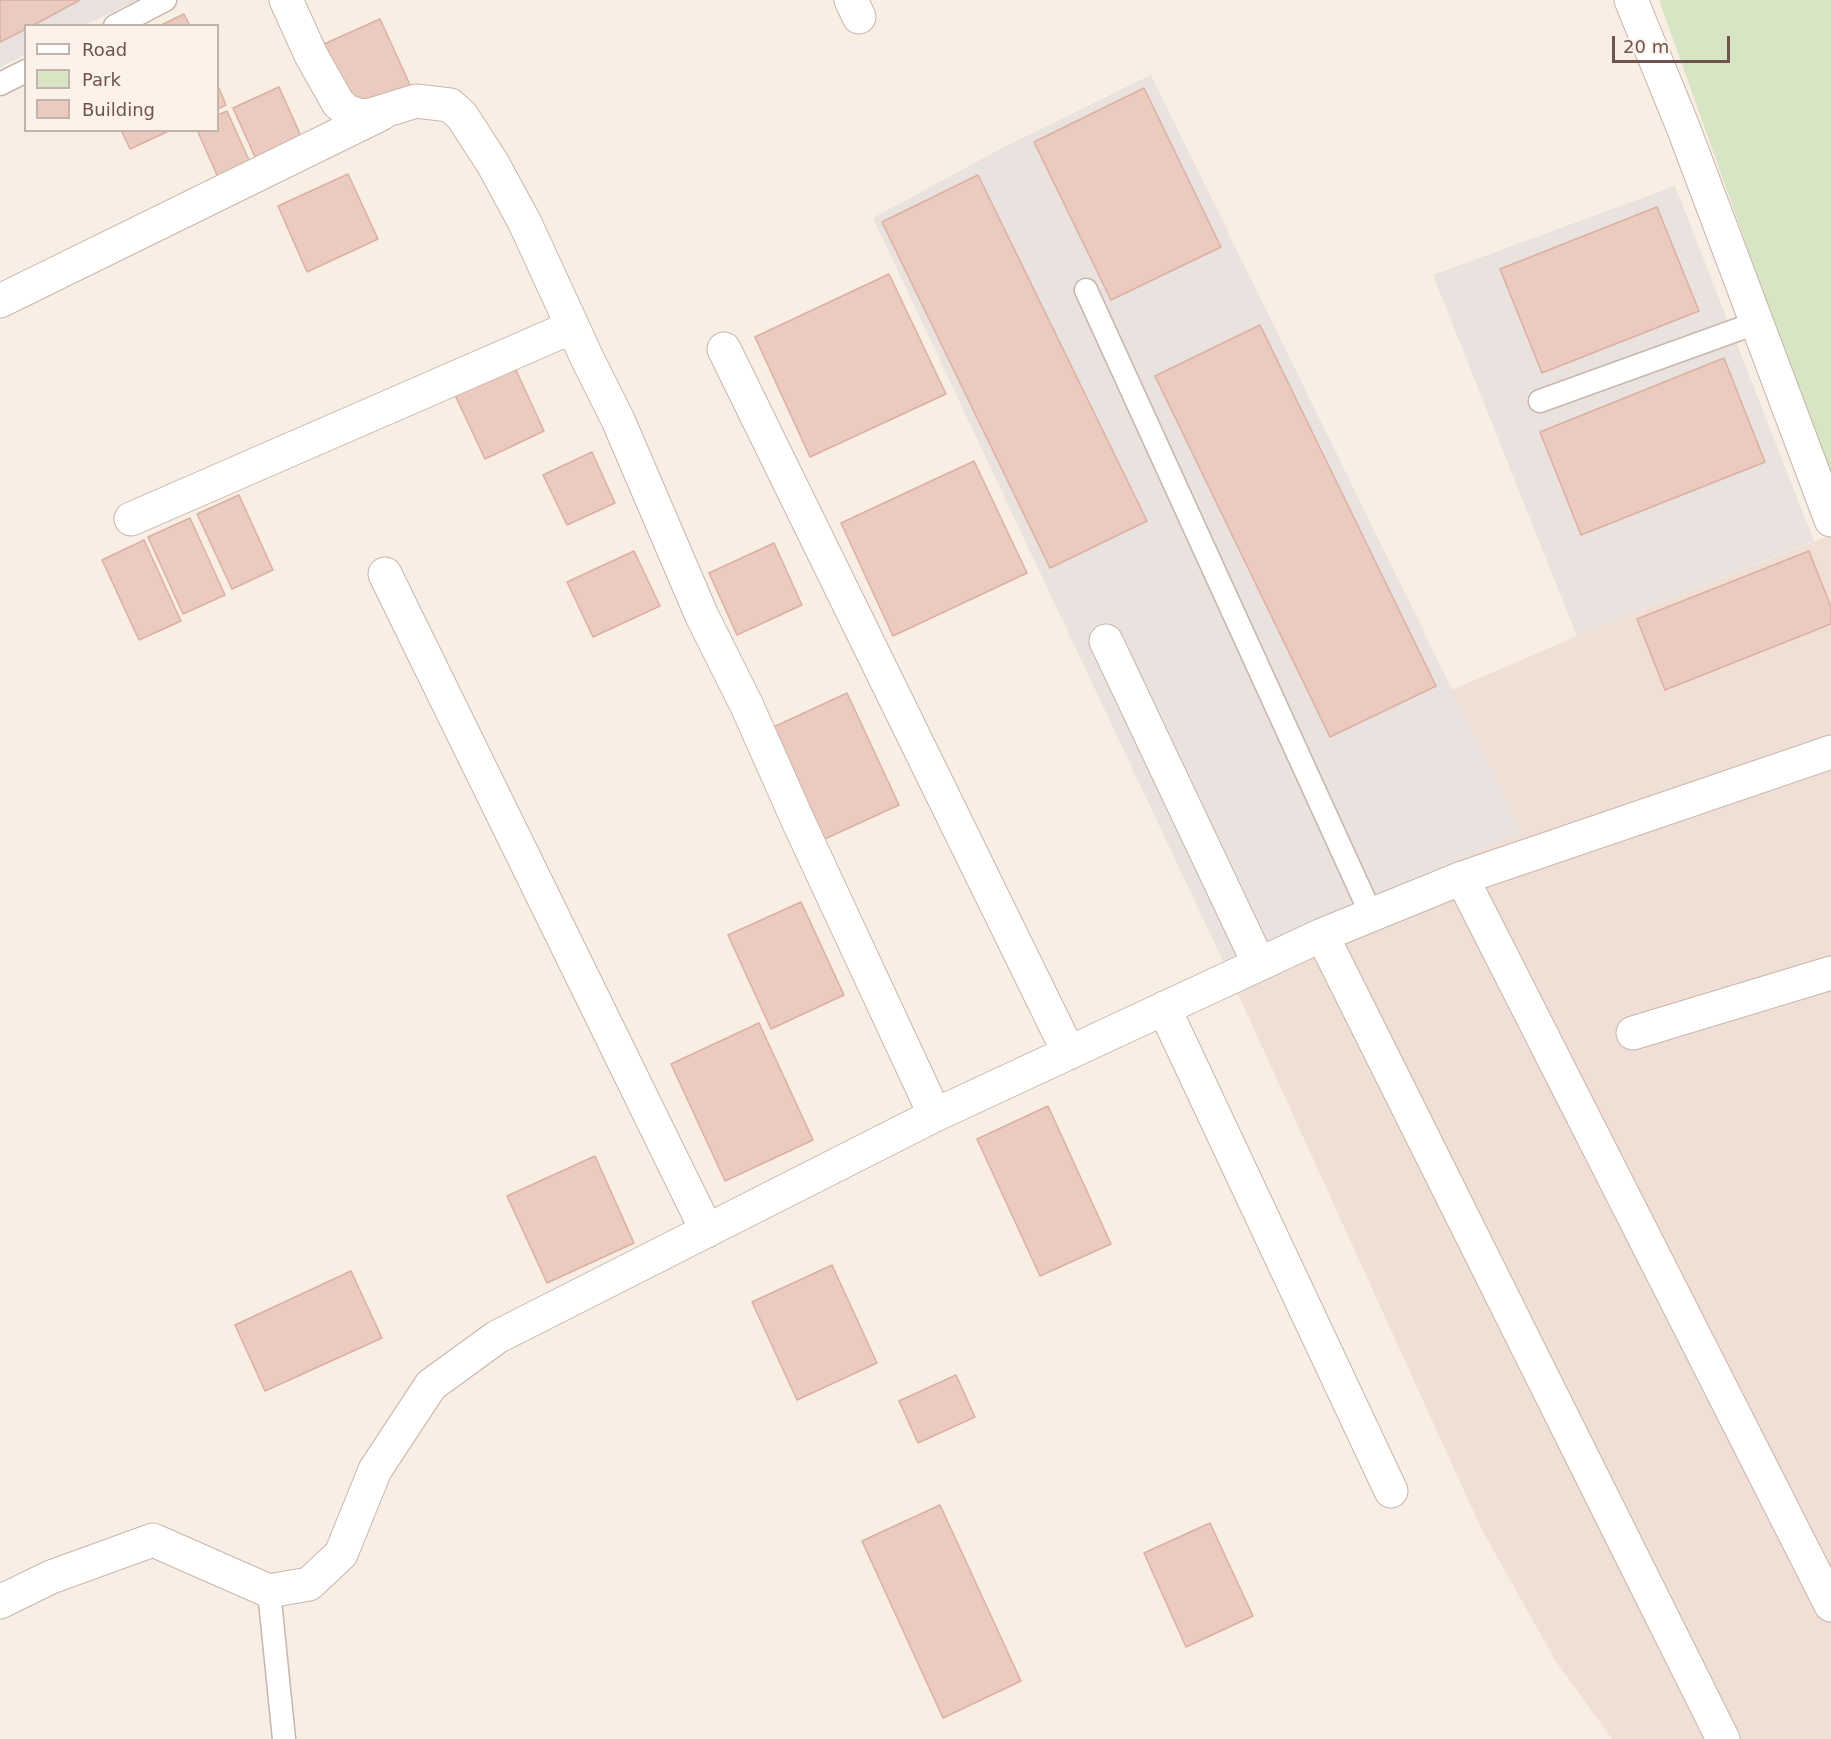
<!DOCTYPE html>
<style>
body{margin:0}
#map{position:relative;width:1831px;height:1739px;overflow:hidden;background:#f9eee4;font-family:"DejaVu Sans",sans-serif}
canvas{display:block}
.legend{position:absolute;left:24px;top:24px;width:195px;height:108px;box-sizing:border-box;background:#fcf2ea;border:2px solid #c3b3ab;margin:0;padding:8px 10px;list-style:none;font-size:18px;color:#6e544d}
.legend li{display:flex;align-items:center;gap:12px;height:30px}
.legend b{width:30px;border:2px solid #c3b3ab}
.scale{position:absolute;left:1612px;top:36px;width:118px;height:27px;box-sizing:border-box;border:3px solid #6e544d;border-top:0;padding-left:8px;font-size:18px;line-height:21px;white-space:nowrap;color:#6e544d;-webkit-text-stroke:4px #fcf2ea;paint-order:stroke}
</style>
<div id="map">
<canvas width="1831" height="1739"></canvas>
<ul class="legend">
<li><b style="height:8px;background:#fff"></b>Road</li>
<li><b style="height:16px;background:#d7e5c5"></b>Park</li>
<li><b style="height:16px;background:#ebcabf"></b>Building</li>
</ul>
<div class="scale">20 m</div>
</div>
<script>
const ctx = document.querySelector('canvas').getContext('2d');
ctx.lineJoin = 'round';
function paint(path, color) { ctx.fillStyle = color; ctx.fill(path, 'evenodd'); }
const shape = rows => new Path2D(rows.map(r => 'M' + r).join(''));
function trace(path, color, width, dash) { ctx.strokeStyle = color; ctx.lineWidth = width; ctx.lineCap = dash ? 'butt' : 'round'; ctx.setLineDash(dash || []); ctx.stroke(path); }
paint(shape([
 [1831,535,1831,1739,1612,1739,1555,1660,1481,1528,1223,961,1522,832,1452,690,1577,636]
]), '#f0dfd4');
paint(shape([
 [0,0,138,0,85,25,26,26,25,55,0,67],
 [1151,75,1522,832,1223,961,873,218,1002,148],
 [1675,186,1814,541,1577,636,1433,275]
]), '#e9e2de');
paint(shape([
 [1659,0,1831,0,1831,482]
]), '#d7e5c5');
const building = shape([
 [0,0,80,0,32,26,26,26,26,29,0,42,0,0],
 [184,14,190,26,159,26,184,14],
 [380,19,411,87,355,113,324,44,380,19],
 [218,86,226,105,218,109,218,86],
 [279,87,305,145,259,166,233,108,279,87],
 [1144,88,1221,247,1111,300,1034,142,1144,88],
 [227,111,253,169,221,184,197,130,218,130,218,115,227,111],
 [121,130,171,130,130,149,121,130],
 [348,174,378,239,307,272,278,206,348,174],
 [978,175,1147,521,1050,568,882,222,978,175],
 [1657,207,1699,311,1542,373,1500,269,1657,207],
 [889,274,946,394,810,457,755,337,889,274],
 [1260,325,1436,686,1330,737,1155,376,1260,325],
 [1724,358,1765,462,1581,535,1540,432,1724,358],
 [515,368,544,431,485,459,455,395,515,368],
 [592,452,615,503,567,525,543,475,592,452],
 [974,461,1027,573,893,636,841,523,974,461],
 [239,495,273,570,232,589,197,514,239,495],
 [190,518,225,595,183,614,148,537,190,518],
 [144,540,181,621,139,640,102,560,144,540],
 [774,543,802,605,737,635,709,573,774,543],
 [634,551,660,606,593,637,567,582,634,551],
 [1809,551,1831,607,1831,624,1665,690,1637,619,1809,551],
 [847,693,899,805,816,843,765,731,847,693],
 [801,902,844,995,771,1029,728,935,801,902],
 [759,1023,813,1140,725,1181,671,1064,759,1023],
 [1048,1106,1111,1244,1040,1276,977,1139,1048,1106],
 [595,1156,634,1243,547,1283,507,1196,595,1156],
 [832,1265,877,1363,797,1400,752,1302,832,1265],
 [351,1271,382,1338,265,1391,235,1325,351,1271],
 [956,1375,975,1417,918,1443,899,1401,956,1375],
 [940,1505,1021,1681,943,1718,862,1541,940,1505],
 [1210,1523,1253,1616,1186,1647,1144,1553,1210,1523]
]);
paint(building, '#ebcabf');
trace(building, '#dcafa2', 1.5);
const lane = shape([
 [115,26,165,0],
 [0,84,26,71],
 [1086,290,1371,914],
 [1540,401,1756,323],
 [269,1591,284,1739]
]);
const street = shape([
 [286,0,311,55,338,103,347,111,361,116,371,115,416,101,450,105,462,116,493,164,525,223,587,358,618,420,702,616,747,706,799,823,935,1115],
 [851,0,859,17],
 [1631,0,1683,127,1831,520],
 [0,301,381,114],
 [724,349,1069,1053],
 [131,519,572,327],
 [385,574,707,1231],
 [1106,641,1259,964],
 [1462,878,1831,1605],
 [1322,935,1723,1739],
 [1164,1008,1391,1491],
 [1633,1033,1831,973],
 [0,1602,51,1577,153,1540,269,1591,309,1584,341,1554,375,1470,431,1385,497,1337,935,1115,1322,935,1462,878,1831,752]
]);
trace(lane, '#c8b5ac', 25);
trace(street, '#c8b5ac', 35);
trace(lane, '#fff', 22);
trace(street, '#fff', 33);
</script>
